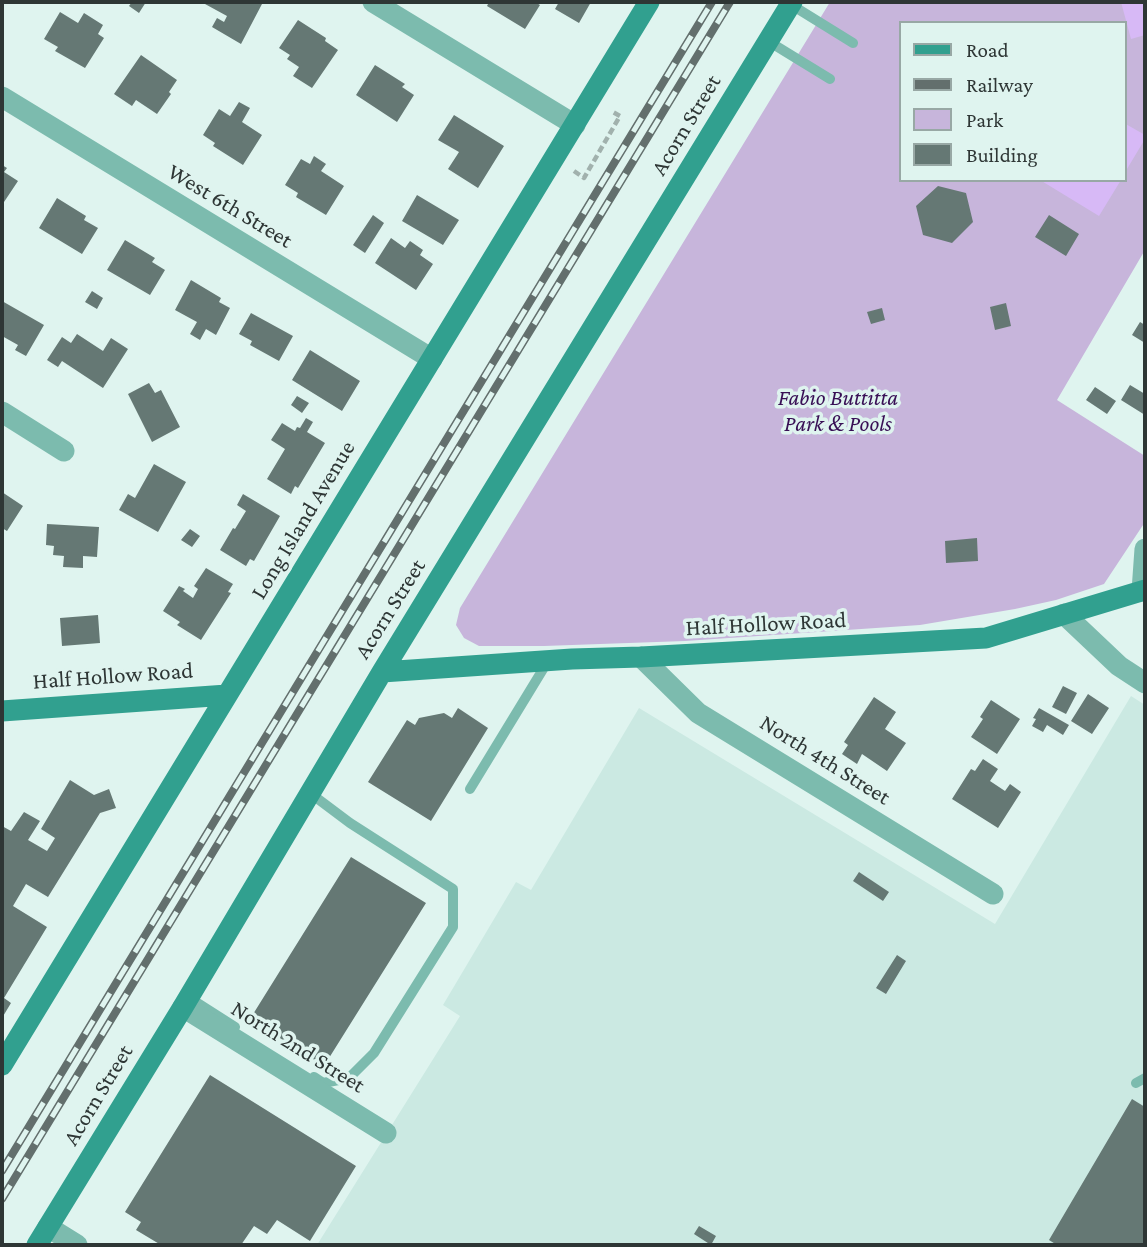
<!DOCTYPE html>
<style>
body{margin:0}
#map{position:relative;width:1147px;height:1247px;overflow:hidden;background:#dff4ef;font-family:"Crimson Pro",serif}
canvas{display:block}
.frame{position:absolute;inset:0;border:4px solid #2e3635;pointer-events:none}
.legend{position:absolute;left:899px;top:21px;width:228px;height:161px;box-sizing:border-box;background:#dff4ef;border:2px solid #98a8a5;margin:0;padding:9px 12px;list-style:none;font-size:21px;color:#2e3635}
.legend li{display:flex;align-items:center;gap:14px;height:35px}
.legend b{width:35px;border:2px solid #98a8a5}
</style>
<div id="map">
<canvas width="1147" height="1247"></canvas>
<div class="frame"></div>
<ul class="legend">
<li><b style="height:9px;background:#31a08f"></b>Road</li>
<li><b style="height:9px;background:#636f6d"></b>Railway</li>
<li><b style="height:19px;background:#c7b5db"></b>Park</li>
<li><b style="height:19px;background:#657874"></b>Building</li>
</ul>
</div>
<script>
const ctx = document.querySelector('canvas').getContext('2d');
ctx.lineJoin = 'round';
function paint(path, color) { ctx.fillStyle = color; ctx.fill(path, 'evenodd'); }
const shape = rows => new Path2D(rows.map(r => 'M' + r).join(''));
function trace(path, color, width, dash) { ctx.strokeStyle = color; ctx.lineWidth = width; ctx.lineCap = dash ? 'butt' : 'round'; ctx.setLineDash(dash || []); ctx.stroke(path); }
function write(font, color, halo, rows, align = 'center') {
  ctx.font = font + ' "Crimson Pro",serif'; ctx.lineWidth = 7; ctx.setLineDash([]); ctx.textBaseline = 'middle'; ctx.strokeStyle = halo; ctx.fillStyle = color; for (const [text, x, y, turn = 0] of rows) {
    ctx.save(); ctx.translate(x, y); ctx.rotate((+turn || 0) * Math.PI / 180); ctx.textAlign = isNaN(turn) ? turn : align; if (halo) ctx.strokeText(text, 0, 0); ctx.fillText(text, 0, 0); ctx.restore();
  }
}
paint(shape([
 [1131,696,1145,705,1145,1245,317,1245,460,1016,443,1005,516,882,531,890,639,708,995,924]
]), '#cbe9e2');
paint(shape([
 [830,2,1145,2,1145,250,1057,400,1145,456,1145,522,1104,584,1056,600,1015,609,920,625,685,641,544,646,479,646,464,638,456,625,460,608],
 [900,23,1124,23,1124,180,900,180]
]), '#c7b5db');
paint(shape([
 [1121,2,1145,2,1145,35,1131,39],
 [1124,123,1145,135,1145,139,1124,174],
 [1040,180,1121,180,1099,216]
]), '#d7b9f6');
paint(shape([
 [132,2,146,2,139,13,129,6],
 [206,2,258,2,262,4,241,44,212,27,217,18,224,22,227,16,205,4],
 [489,2,535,2,540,5,525,29,487,6],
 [559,2,591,2,579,23,555,9],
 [60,12,78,23,84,13,103,25,98,34,104,38,85,68,55,51,58,47,44,39],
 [298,20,326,38,325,41,338,50,312,88,293,76,299,67,287,59,290,55,279,48],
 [141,55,177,80,169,92,171,94,157,114,136,100,132,106,114,94],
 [375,65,405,84,402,87,414,95,397,122,356,95],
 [239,102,250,108,242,122,262,135,243,165,213,146,215,143,203,135,219,109,230,116],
 [454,115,504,146,478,188,448,169,459,152,438,140],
 [314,156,326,164,321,171,344,186,326,215,296,197,298,193,285,185,301,159,310,164],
 [2,165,7,168,4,172,18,181,2,205],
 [938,186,966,193,973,222,952,243,923,235,916,206],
 [417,195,459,220,443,245,402,221],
 [57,198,86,216,84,220,98,228,82,254,39,228],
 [373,215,384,223,365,253,353,245],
 [1049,215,1079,234,1066,256,1035,237],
 [391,238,405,248,410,241,423,250,420,255,433,264,416,290,375,263],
 [125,240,155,258,152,262,165,270,150,295,107,270],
 [191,280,221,298,219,302,230,308,216,335,206,329,200,340,190,334,197,322,175,310],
 [92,291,103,298,97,309,85,302],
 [2,301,44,325,26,356,15,350,18,345,2,336],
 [1006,303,1011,326,995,330,990,307],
 [882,308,885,320,871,324,867,312],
 [251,313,293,336,279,361,250,345,252,341,239,334],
 [1140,322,1145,325,1145,343,1132,335],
 [77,334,103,351,111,338,128,349,103,388,62,361,58,367,47,360,62,337,71,343],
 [310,350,360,381,342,411,292,380],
 [149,383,155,393,161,390,180,427,152,442,128,394],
 [1130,385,1145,394,1145,415,1121,400],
 [1095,387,1116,401,1107,414,1086,400],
 [297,396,309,403,302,413,291,405],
 [306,418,313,422,307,432,325,443,298,488,295,486,291,494,267,479,285,449,271,440,282,423,295,431,297,427,300,428],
 [154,464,186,482,158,532,119,510,128,494,135,498],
 [2,492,23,506,7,531,2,528],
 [243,494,280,516,254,561,250,559,246,566,220,550,233,528,235,529,246,511,237,505],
 [47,524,99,527,97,557,83,556,83,568,63,567,64,556,53,555,54,546,46,545],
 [190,529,200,536,192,547,181,540],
 [977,538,978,561,946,563,945,541],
 [206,568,233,584,228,592,231,593,201,640,177,625,180,622,163,611,179,586,185,589,183,591,193,598,198,589,194,586],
 [98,615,100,643,62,646,60,618],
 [1063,686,1077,693,1066,714,1052,707],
 [1088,694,1109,708,1092,734,1071,721],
 [874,697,896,712,885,729,906,743,887,771,862,754,857,764,842,754,848,745,844,742],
 [991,700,1020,719,997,754,971,737,983,719,980,717],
 [458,708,488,728,431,821,368,782,407,720,415,725,419,718,444,713,452,718],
 [1039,708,1069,725,1063,735,1047,725,1043,732,1032,726,1036,719,1033,718],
 [983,759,998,769,990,781,1005,791,1010,784,1021,792,998,828,952,799,971,769,975,771],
 [70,780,94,795,109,789,116,808,100,813,48,897,26,884,13,906,47,927,4,998,11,1003,2,1018,2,826,11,831,24,812,40,821,28,840,47,851,55,838,41,829],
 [351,857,426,903,324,1066,250,1019],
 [859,872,889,892,883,901,853,881],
 [897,955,906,961,886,994,876,988],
 [210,1075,356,1166,310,1241,277,1220,267,1234,254,1226,241,1245,161,1245,136,1230,141,1222,125,1212],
 [1132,1099,1145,1107,1145,1245,1057,1245,1049,1240],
 [699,1226,716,1236,711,1245,694,1234]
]), '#657874');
trace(shape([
 [574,171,584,178,620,116,611,111]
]), '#a1b1ad', 4.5, [7, 3.5]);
trace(shape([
 [790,4,853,43],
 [768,41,830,79],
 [470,789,548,661],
 [310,793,350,823,453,889,453,927,374,1053,349,1078,323,1083,314,1077],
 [188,997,235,1027],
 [1136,1083,1145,1078]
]), '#7cbbae', 10);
trace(shape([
 [373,2,575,125],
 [2,97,432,359],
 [2,412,64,451],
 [1142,591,1145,549],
 [1064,614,1119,666,1145,683],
 [641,657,698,713,993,894],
 [183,1007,386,1133],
 [48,1227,77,1245]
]), '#7cbbae', 21);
trace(shape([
 [382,672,572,659,641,657,986,638,1145,590],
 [2,711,227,695],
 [2,1065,649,2],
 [37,1245,183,1007,382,672,792,2]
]), '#31a08f', 21);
const rail = shape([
 [2,1171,712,2],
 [2,1199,730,2]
]);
trace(rail, '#636f6d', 8);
trace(rail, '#dff4ef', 5, [16]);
write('23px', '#2e3635', '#dff4ef', [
 ["Acorn Street",686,125,-59],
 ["West 6th Street",230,206,31],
 ["Long Island Avenue",303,520,-59],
 ["Acorn Street",390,609,-58],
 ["Half Hollow Road",766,624,-3],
 ["Half Hollow Road",113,676,-4],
 ["North 4th Street",825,760,32],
 ["North 2nd Street",298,1047,32],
 ["Acorn Street",98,1095,-59]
]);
write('italic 23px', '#380f55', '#dff4ef', [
 ["Fabio Buttitta",838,398],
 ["Park & Pools",838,424]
]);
</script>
